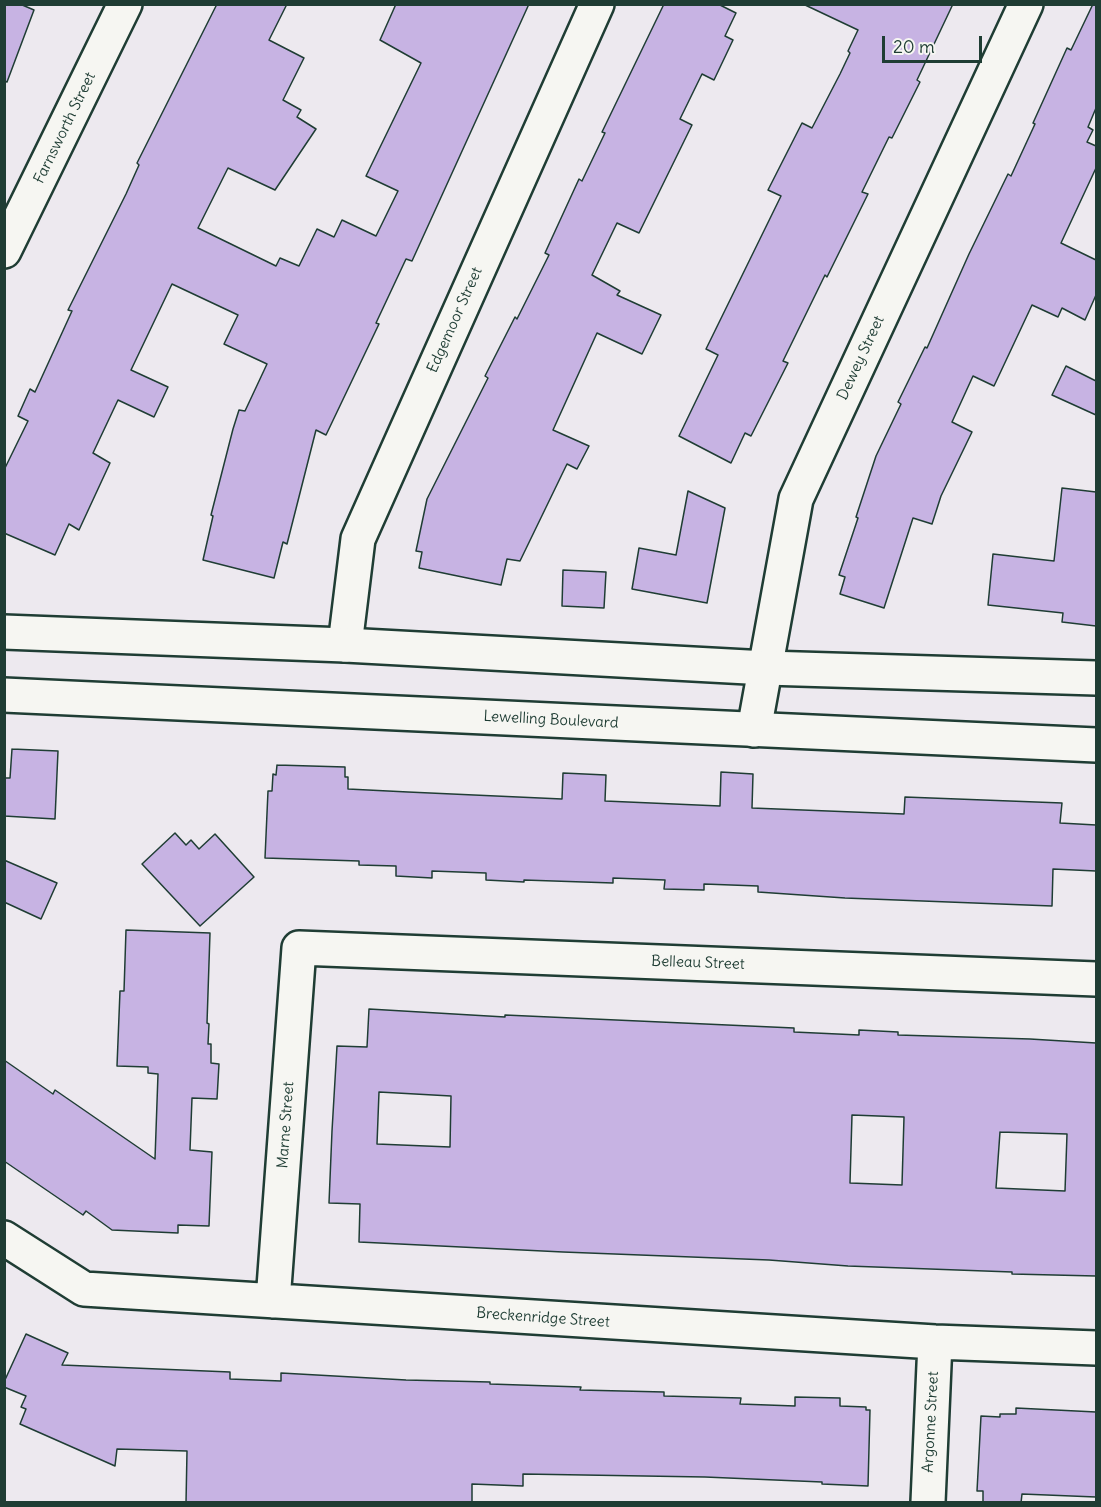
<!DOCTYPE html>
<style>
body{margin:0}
#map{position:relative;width:1101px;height:1507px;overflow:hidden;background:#ede9ef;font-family:Delius,sans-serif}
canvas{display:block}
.frame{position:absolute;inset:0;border:6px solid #1f3d34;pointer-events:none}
.scale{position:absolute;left:882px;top:36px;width:100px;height:27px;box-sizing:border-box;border:3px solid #1f3d34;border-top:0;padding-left:8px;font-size:18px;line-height:21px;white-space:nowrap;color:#1f3d34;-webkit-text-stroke:4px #f6f6f2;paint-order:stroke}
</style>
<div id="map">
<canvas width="1101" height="1507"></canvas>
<div class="frame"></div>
<div class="scale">20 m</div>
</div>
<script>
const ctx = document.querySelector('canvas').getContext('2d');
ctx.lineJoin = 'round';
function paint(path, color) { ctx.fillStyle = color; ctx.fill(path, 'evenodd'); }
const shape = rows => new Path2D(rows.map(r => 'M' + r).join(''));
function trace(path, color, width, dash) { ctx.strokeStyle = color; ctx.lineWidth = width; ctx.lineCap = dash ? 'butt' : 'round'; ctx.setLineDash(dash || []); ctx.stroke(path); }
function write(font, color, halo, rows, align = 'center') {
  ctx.font = font + ' Delius,sans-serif'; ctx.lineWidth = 4.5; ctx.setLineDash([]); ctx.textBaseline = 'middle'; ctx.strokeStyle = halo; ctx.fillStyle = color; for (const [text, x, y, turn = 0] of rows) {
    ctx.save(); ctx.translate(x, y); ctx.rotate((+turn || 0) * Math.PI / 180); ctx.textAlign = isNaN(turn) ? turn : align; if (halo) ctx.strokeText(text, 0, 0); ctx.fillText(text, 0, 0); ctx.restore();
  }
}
const building = shape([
 [4,4,20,4,34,10,7,82,4,81,4,4],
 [217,4,287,4,269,40,304,58,283,100,301,110,297,117,316,129,275,190,228,168,198,228,276,266,280,258,299,266,317,229,334,237,342,220,376,236,398,191,366,176,421,63,380,40,396,4,529,4,412,261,406,259,376,323,379,324,326,435,316,430,287,544,283,542,274,578,203,560,213,516,211,515,233,429,239,410,245,411,267,364,224,344,238,315,172,284,131,370,168,387,154,417,118,400,93,453,110,463,79,530,69,524,55,555,4,533,4,470,28,421,18,416,30,389,35,392,72,311,68,310,126,194,139,165,137,163,217,4],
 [664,4,718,4,736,13,725,36,733,40,714,80,702,74,680,119,692,125,639,233,617,223,592,275,620,291,617,295,661,315,642,354,597,333,553,430,589,446,577,469,567,464,520,561,507,559,501,585,419,568,422,552,416,551,427,499,488,378,485,376,515,317,517,319,549,255,545,253,579,179,582,181,605,133,602,132,664,4],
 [803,4,953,4,917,80,920,82,892,138,889,137,862,192,868,194,827,277,825,275,783,361,788,363,751,436,745,433,731,463,679,436,718,355,706,349,781,196,768,190,802,123,812,128,840,74,850,53,848,51,858,30,803,4],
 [1093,4,1096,4,1096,108,1088,127,1093,130,1087,142,1096,146,1096,168,1061,243,1096,260,1096,295,1085,320,1062,308,1058,317,1032,305,994,386,973,376,952,422,972,432,941,496,932,524,913,518,884,608,840,594,845,577,839,575,858,518,856,517,876,456,901,404,898,402,925,347,927,348,969,254,1008,174,1011,176,1035,124,1033,123,1067,48,1071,50,1093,4],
 [1066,366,1096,381,1096,415,1052,395,1066,366],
 [1062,488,1096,492,1096,626,1062,622,1063,613,988,605,993,554,1054,561,1062,488],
 [688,491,725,508,707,603,632,589,639,548,676,555,688,491],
 [563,570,606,572,604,608,562,606,563,570],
 [12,749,58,751,55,819,4,816,4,778,10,778,12,749],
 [277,765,345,767,345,777,348,777,348,789,408,792,562,799,563,773,606,775,605,801,720,806,721,772,753,774,752,808,904,814,905,797,1062,803,1060,823,1096,825,1096,871,1053,869,1052,906,845,898,758,892,758,886,704,884,704,890,664,889,665,880,613,878,613,883,524,880,524,882,486,880,486,873,432,871,432,878,396,876,396,866,359,865,359,861,265,858,268,791,272,791,273,774,276,775,277,765],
 [175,833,186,845,191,840,199,849,215,834,254,877,200,926,142,864,175,833],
 [4,860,57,883,41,919,4,902,4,860],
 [126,930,210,933,207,1023,209,1024,208,1044,211,1044,211,1063,219,1064,217,1099,192,1098,190,1150,212,1152,209,1226,178,1225,178,1233,112,1230,86,1211,83,1215,4,1161,4,1060,53,1094,55,1090,155,1159,158,1074,148,1073,148,1067,117,1066,120,991,124,991,126,930],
 [369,1009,505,1017,505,1015,794,1028,794,1032,859,1035,859,1030,898,1032,898,1035,1030,1039,1096,1043,1096,1276,1012,1274,1012,1272,848,1266,769,1260,563,1252,359,1242,360,1204,329,1203,332,1131,337,1046,367,1047,369,1009],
 [379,1092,451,1096,450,1147,377,1144,379,1092],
 [852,1115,904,1117,902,1185,850,1183,852,1115],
 [1000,1132,1067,1134,1065,1191,996,1188,1000,1132],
 [26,1334,68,1353,62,1365,230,1372,230,1379,281,1381,281,1373,406,1380,490,1382,490,1384,581,1387,580,1390,664,1392,664,1396,741,1398,740,1404,795,1406,795,1397,840,1398,840,1406,866,1407,866,1410,870,1410,868,1486,822,1484,822,1482,705,1477,523,1474,523,1486,472,1484,472,1503,186,1503,187,1451,117,1449,115,1466,20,1424,26,1409,21,1407,26,1396,4,1387,4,1382,26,1334],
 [1016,1408,1096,1412,1096,1497,1022,1494,1021,1503,983,1503,983,1491,977,1491,981,1416,1000,1417,1000,1414,1016,1414,1016,1408]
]);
paint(building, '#c7b3e3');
trace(building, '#1f3d34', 1.5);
const minor = shape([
 [4,251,125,4],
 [345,645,358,539,597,4],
 [754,730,796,499,1026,4],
 [4,1238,84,1289,935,1342,1096,1348],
 [273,1301,299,948,1096,979],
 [928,1502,935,1342]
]);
const major = shape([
 [4,632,345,645,766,668,1096,678],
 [4,695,1096,745]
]);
trace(minor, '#1f3d34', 38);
trace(major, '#1f3d34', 38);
trace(minor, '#f6f6f2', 33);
trace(major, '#f6f6f2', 33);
write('15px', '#1f3d34', '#f6f6f2', [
 ["Farnsworth Street",65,128,-64],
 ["Edgemoor Street",455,320,-66],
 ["Dewey Street",861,358,-65],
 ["Lewelling Boulevard",551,720,3],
 ["Belleau Street",698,963,2],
 ["Marne Street",286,1125,-86],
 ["Breckenridge Street",543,1318,4],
 ["Argonne Street",931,1422,-87]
]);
</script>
